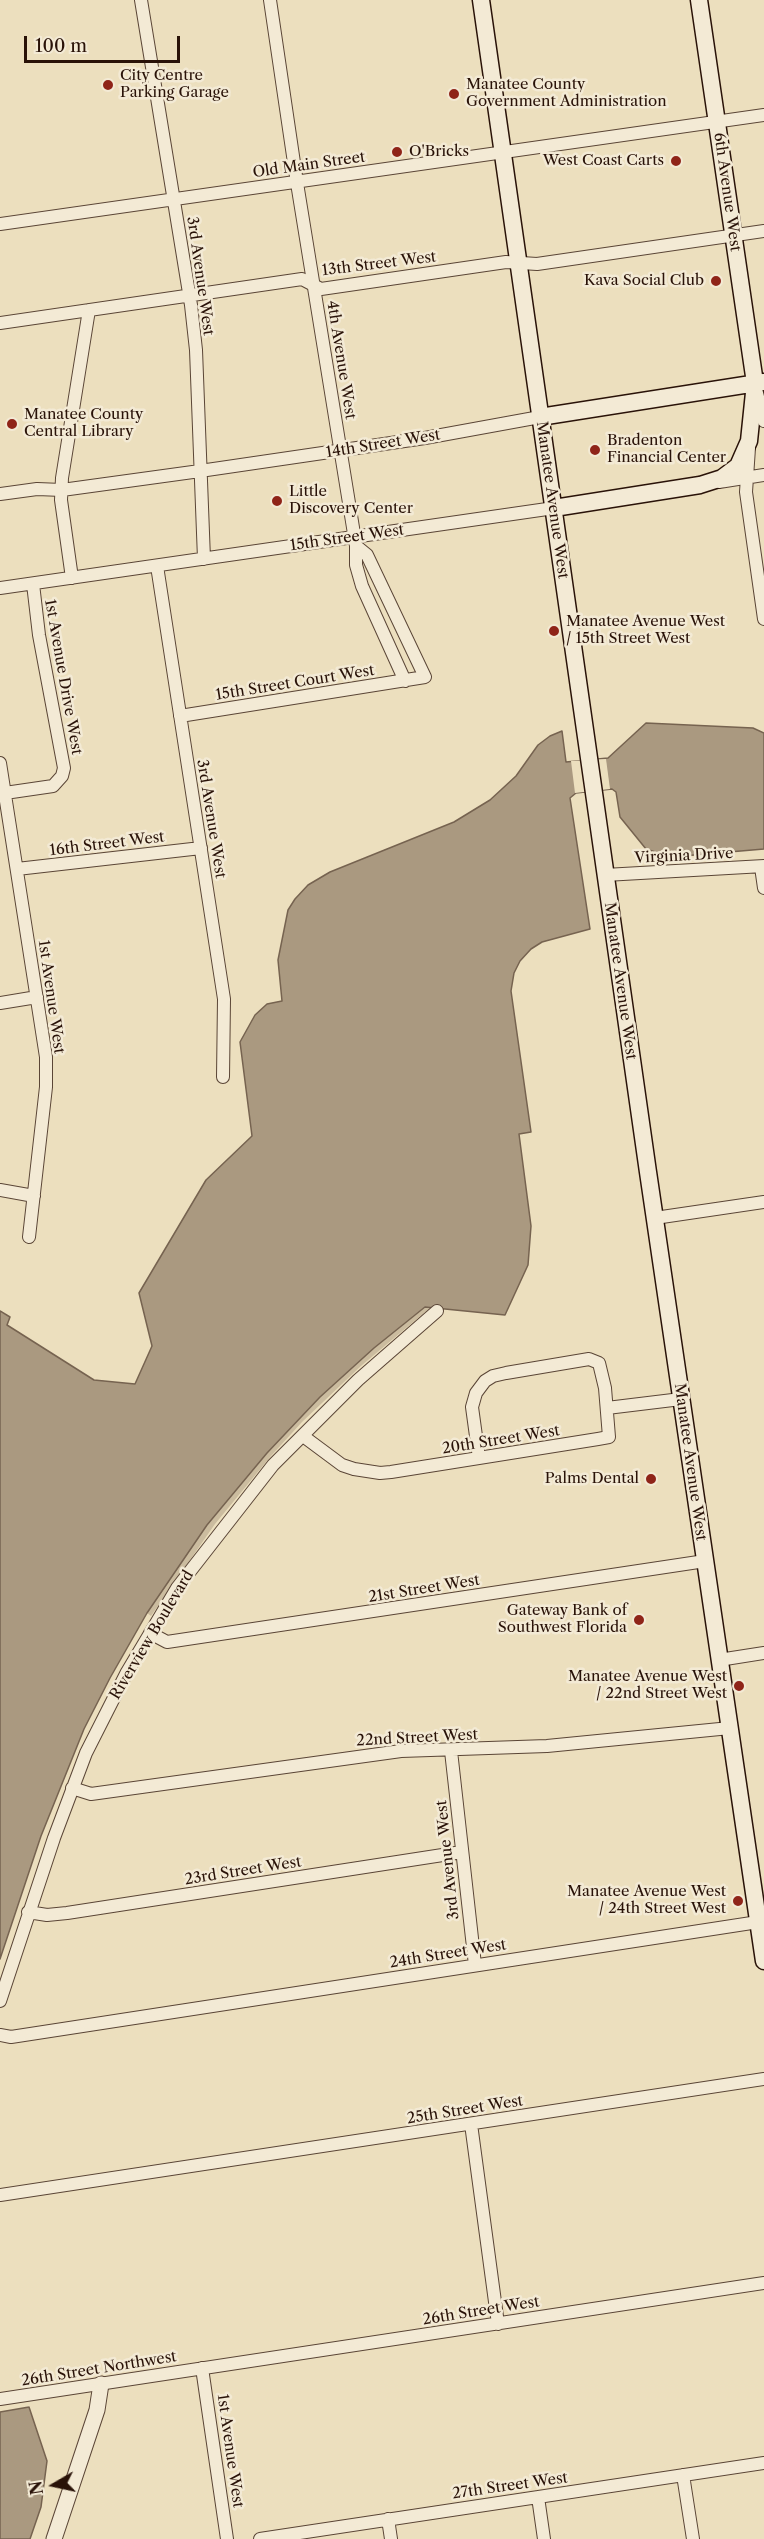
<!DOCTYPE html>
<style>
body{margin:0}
#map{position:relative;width:764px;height:2539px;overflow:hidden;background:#ecdfbe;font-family:"Libre Caslon Text",serif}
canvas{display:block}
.north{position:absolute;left:24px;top:2455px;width:60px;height:60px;-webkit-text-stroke:4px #f3ead5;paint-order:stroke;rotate:261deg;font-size:16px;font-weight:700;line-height:24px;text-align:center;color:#291208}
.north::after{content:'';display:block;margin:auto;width:21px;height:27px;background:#291208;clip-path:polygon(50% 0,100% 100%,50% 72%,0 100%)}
.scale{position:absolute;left:24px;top:36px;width:156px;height:27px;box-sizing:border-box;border:3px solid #291208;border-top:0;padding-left:8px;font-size:18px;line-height:21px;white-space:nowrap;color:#291208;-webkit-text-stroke:4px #f3ead5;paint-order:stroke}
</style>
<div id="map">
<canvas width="764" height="2539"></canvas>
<div class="north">N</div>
<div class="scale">100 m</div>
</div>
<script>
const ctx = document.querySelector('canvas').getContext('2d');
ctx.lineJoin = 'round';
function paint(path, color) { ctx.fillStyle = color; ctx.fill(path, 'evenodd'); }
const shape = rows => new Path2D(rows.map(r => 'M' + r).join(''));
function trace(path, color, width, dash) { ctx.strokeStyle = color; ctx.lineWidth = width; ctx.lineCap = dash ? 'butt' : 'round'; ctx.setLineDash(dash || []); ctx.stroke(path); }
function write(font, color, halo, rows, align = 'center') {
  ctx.font = font + ' "Libre Caslon Text",serif'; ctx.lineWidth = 5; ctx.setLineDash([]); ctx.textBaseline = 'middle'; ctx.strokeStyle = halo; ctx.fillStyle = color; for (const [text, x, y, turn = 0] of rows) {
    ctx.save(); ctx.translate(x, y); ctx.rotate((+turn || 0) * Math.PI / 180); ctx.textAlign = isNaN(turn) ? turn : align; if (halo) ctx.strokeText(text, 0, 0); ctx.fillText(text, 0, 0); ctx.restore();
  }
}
paint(shape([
 [426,1307,431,1307,361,1366,302,1422,271,1456,215,1524,151,1616,147,1613,207,1525,267,1453,320,1397,374,1348]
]), '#cbbc9f');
const water = shape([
 [646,723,753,728,764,733,764,849,671,857,646,849,620,817,616,792,612,789,576,793,570,798,590,929,542,942,531,949,520,961,514,973,511,991,531,1132,519,1134,531,1226,528,1265,505,1315,425,1307,374,1348,320,1397,267,1453,207,1525,147,1613,110,1678,84,1729,41,1836,0,1959,0,1311,10,1317,7,1325,94,1380,135,1384,152,1346,139,1293,206,1180,252,1136,240,1042,255,1015,267,1004,282,1001,278,960,288,910,295,899,308,885,330,872,454,822,490,800,516,776,538,745,550,736,562,731,566,762,608,758,646,723],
 [29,2407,47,2461,41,2507,30,2539,0,2539,0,2412,29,2407]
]);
paint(water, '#aa9980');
trace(water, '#766350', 1.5);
paint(shape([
 [606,759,610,789,575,793,571,761]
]), '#ecdfbe');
const minor = shape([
 [141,0,191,305,196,350,204,559],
 [270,0,297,183,356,546,356,565,362,586,405,681],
 [0,224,764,115],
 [0,323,302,279,321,289,506,262,537,264,764,231],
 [757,393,764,421],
 [749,448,746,492,764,619],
 [719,482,764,475],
 [0,494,37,489,62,490,200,471,425,438,540,417],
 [157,566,224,999,223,1077],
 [72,578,61,500,62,478,89,310],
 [0,588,554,508],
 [180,716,425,677,367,555,356,546],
 [0,763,46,1057,46,1087,29,1237],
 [5,793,53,786,62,776,64,768,39,635,33,584],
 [761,867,764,888],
 [17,869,201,848],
 [605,875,764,866],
 [0,1003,37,997],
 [0,1190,34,1196],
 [655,1218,764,1202],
 [607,1408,681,1399],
 [303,1436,342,1465,354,1469,380,1473,391,1472,598,1439,609,1437,605,1388,599,1363,589,1359,506,1373,493,1376,485,1381,476,1393,472,1407,479,1458],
 [150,1633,167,1642,705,1561],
 [719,1660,764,1653],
 [451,1751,475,1965],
 [72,1788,91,1794,401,1751,547,1746,730,1728],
 [28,1912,47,1915,67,1913,462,1852],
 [0,2001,54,1838,86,1753,127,1672,177,1588,273,1465,358,1380,437,1311],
 [0,2035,11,2037,758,1922],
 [471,2124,498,2324],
 [0,2195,764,2079],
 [202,2368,227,2539],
 [0,2399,764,2283],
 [683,2475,693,2539],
 [538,2497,544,2539],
 [388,2519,391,2539],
 [260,2539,764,2463]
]);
const tertiary = shape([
 [54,2539,97,2410,101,2384]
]);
const secondary = shape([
 [481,0,648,1172,764,1961],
 [540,417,764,382],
 [554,508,700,485,722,478,738,466,749,441,755,383,699,0]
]);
trace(minor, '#5a4536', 14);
trace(tertiary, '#5a4536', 17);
trace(secondary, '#291208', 19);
trace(minor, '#f3ead5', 12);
trace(tertiary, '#f3ead5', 15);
trace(secondary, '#f3ead5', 16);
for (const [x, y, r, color] of [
 [108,85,6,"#8f2418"],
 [454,94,6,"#8f2418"],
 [397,152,6,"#8f2418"],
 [676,161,6,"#8f2418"],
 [716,281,6,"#8f2418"],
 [12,424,6,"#8f2418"],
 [595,450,6,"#8f2418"],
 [277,501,6,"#8f2418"],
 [554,631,6,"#8f2418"],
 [651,1479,6,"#8f2418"],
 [639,1620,6,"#8f2418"],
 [739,1686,6,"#8f2418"],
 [738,1901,6,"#8f2418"]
]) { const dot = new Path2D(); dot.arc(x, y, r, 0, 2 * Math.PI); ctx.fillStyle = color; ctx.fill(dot); trace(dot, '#f3ead5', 2); }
write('15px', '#291208', '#f3ead5', [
 ["City Centre",120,76],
 ["Parking Garage",120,93],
 ["Manatee County",466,85],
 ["Government Administration",466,102],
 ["O'Bricks",409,152],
 ["West Coast Carts",664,161,"right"],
 ["Kava Social Club",704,281,"right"],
 ["Manatee County",24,415],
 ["Central Library",24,432],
 ["Bradenton",607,441],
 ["Financial Center",607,458],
 ["Little",289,492],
 ["Discovery Center",289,509],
 ["Manatee Avenue West",566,622],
 ["/ 15th Street West",566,639],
 ["Palms Dental",639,1479,"right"],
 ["Gateway Bank of",627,1611,"right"],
 ["Southwest Florida",627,1628,"right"],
 ["Manatee Avenue West",727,1677,"right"],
 ["/ 22nd Street West",727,1694,"right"],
 ["Manatee Avenue West",726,1892,"right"],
 ["/ 24th Street West",726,1909,"right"]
], 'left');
write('15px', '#291208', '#f3ead5', [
 ["Old Main Street",309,165,-8],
 ["6th Avenue West",727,192,82],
 ["13th Street West",379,264,-7],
 ["3rd Avenue West",200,276,82],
 ["4th Avenue West",341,360,81],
 ["14th Street West",383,444,-9],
 ["Manatee Avenue West",552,500,82],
 ["15th Street West",347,538,-8],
 ["1st Avenue Drive West",63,677,80],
 ["15th Street Court West",295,683,-9],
 ["3rd Avenue West",211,819,81],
 ["16th Street West",107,844,-7],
 ["Virginia Drive",684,856,-3],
 ["Manatee Avenue West",620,981,82],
 ["1st Avenue West",51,997,82],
 ["20th Street West",501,1440,-9],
 ["Manatee Avenue West",690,1462,82],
 ["21st Street West",424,1589,-9],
 ["Riverview Boulevard",152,1635,-59],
 ["22nd Street West",417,1738,-3],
 ["3rd Avenue West",448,1860,-96],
 ["23rd Street West",243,1871,-9],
 ["24th Street West",448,1954,-9],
 ["25th Street West",465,2110,-9],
 ["26th Street West",481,2311,-9],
 ["26th Street Northwest",99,2369,-9],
 ["1st Avenue West",230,2451,82],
 ["27th Street West",510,2486,-8]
]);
</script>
